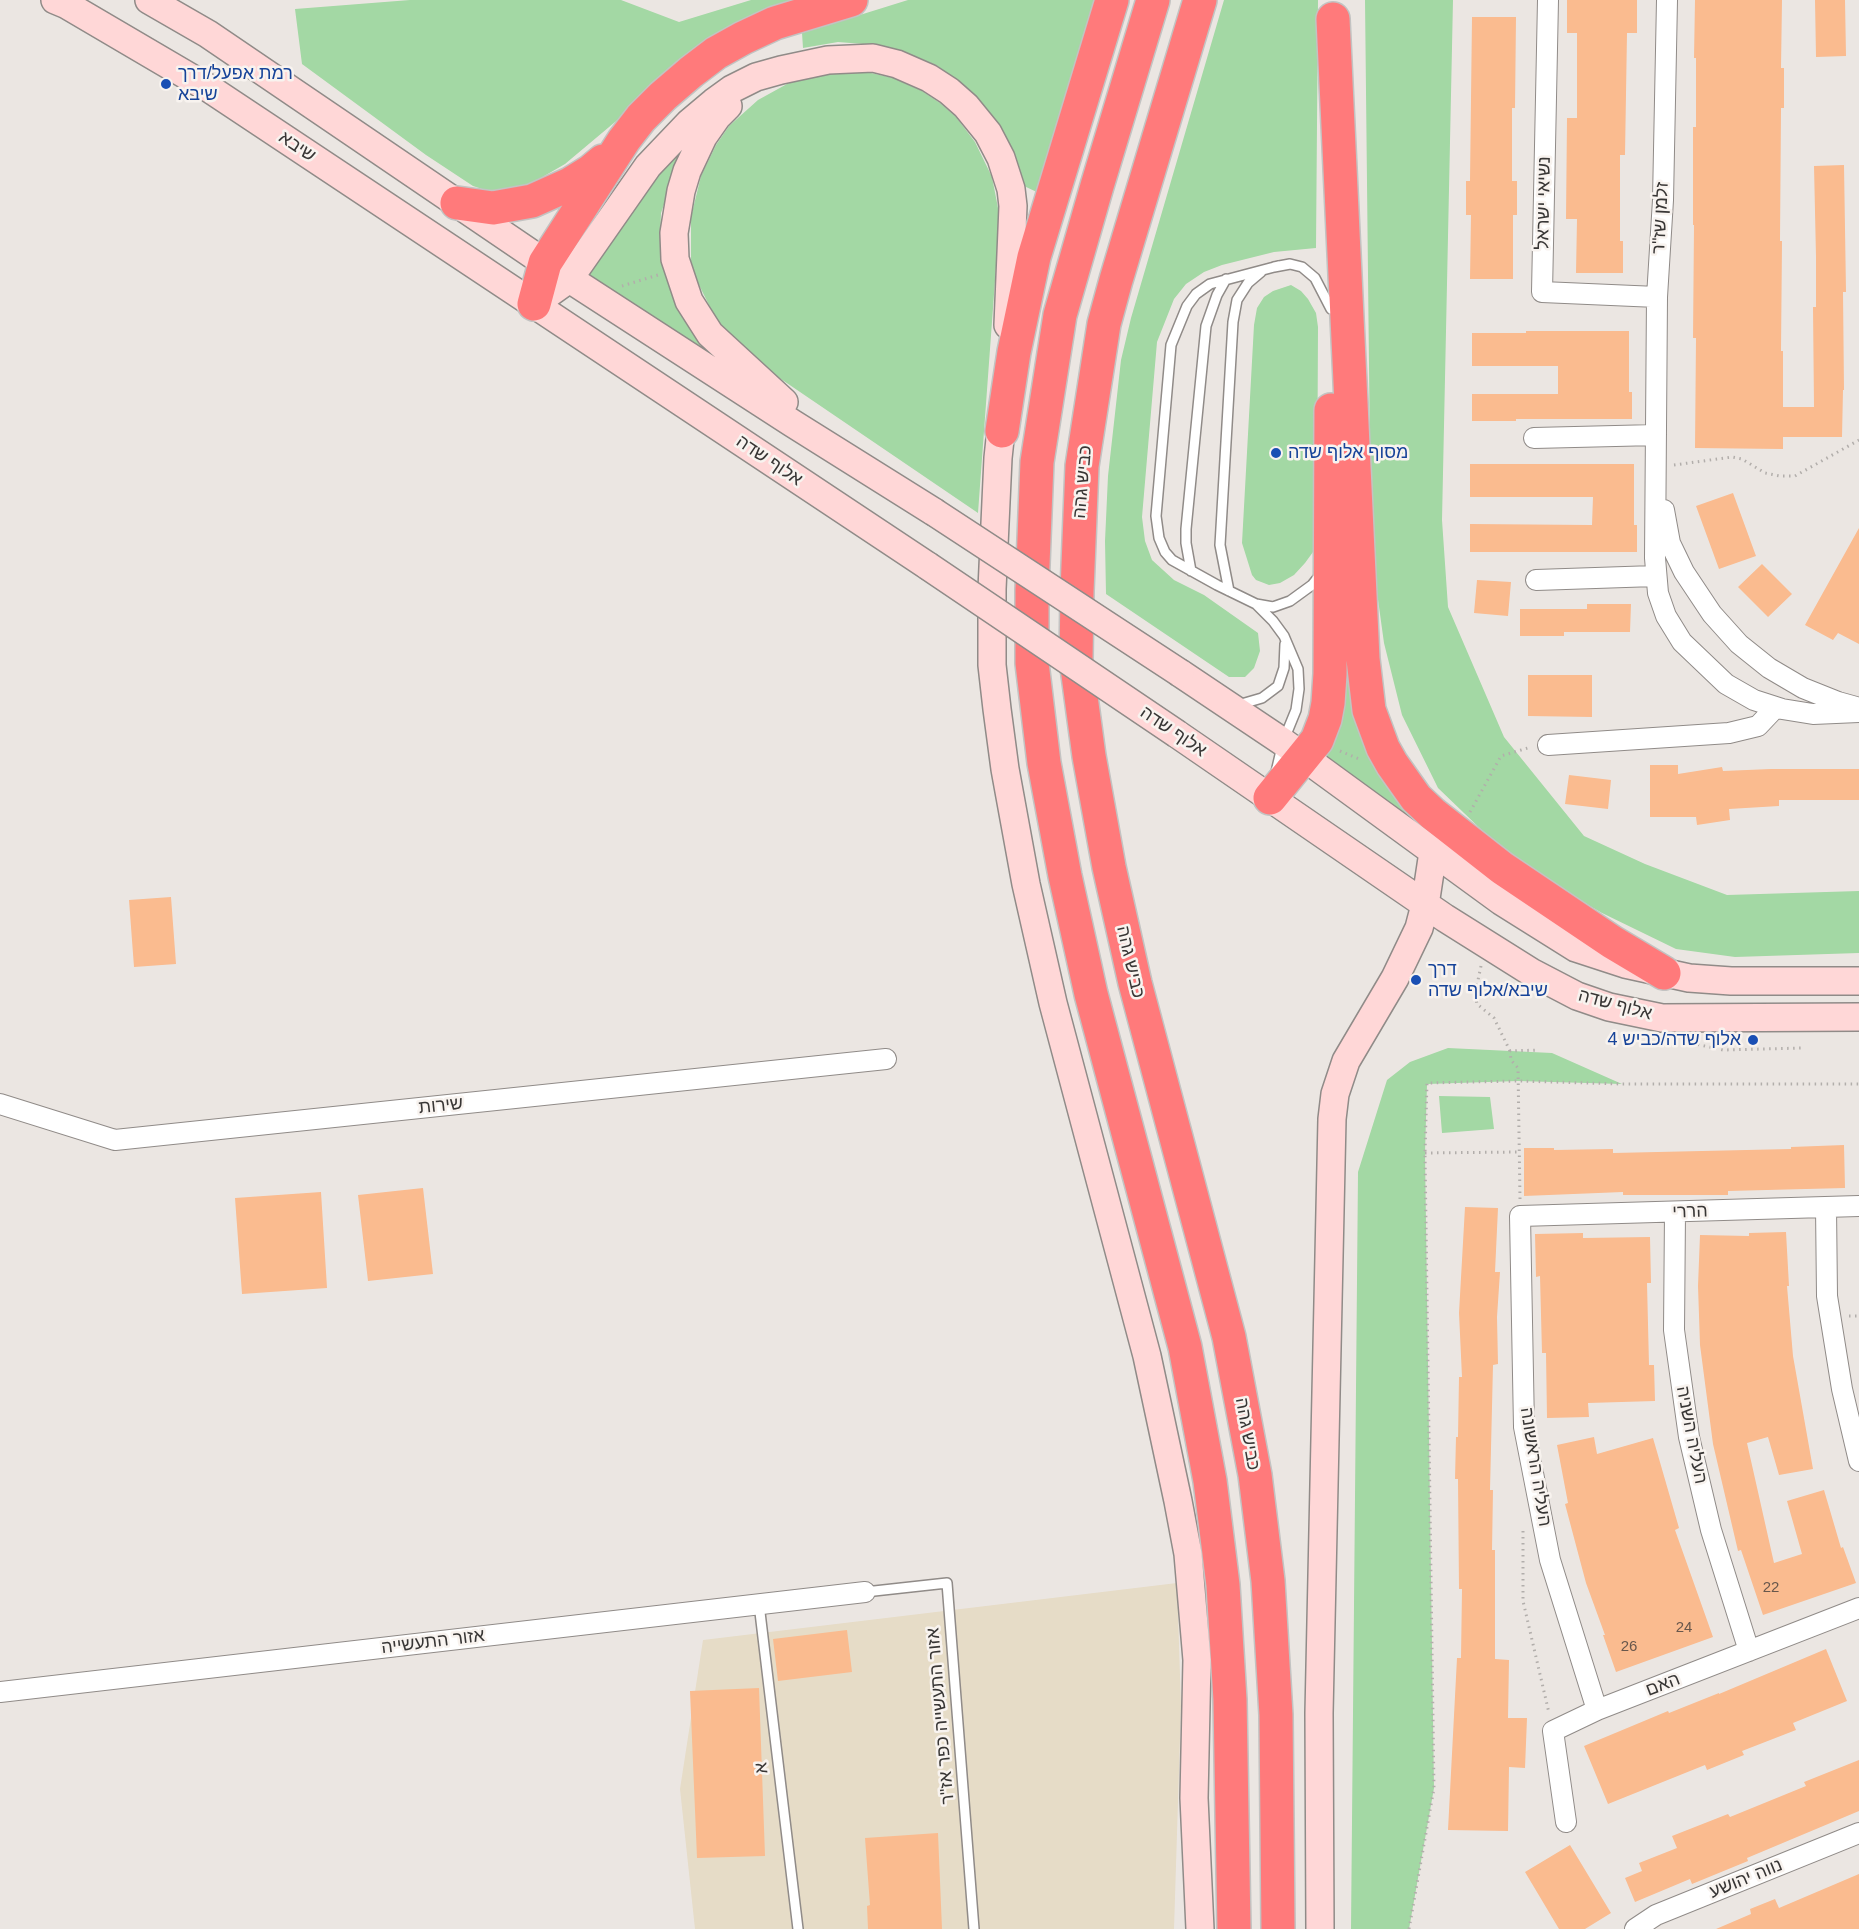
<!DOCTYPE html>
<meta charset="utf-8">
<style>
body{margin:0}
canvas{display:block;background:#ebe6e2}
</style>
<canvas width="1859" height="1929"></canvas>
<script>
const ctx = document.querySelector('canvas').getContext('2d');
ctx.lineJoin = 'round';
function paint(path, color) { ctx.fillStyle = color; ctx.fill(path, 'evenodd'); }
const shape = rows => new Path2D(rows.map(r => 'M' + r).join(''));
function trace(path, color, width, dash) { ctx.strokeStyle = color; ctx.lineWidth = width; ctx.lineCap = dash ? 'butt' : 'round'; ctx.setLineDash(dash || []); ctx.stroke(path); }
function write(font, color, halo, rows, align = 'center') {
  ctx.font = font + ' Arial,"Noto Sans Hebrew",sans-serif'; ctx.lineWidth = 5; ctx.setLineDash([]); ctx.textBaseline = 'middle'; ctx.strokeStyle = halo; ctx.fillStyle = color; for (const [text, x, y, turn = 0] of rows) {
    ctx.save(); ctx.translate(x, y); ctx.rotate((+turn || 0) * Math.PI / 180); ctx.textAlign = isNaN(turn) ? turn : align; if (halo) ctx.strokeText(text, 0, 0); ctx.fillText(text, 0, 0); ctx.restore();
  }
}
paint(shape([
 [1177,1583,1181,1706,1174,1929,695,1929,680,1789,703,1640]
]), '#e6dcc7');
paint(shape([
 [410,0,621,0,679,22,751,0,821,0,621,117,565,164,520,190,497,194,473,186,426,155,302,64,295,9],
 [908,0,1100,0,1041,194,1024,186,1014,152,1000,126,977,97,957,80,936,65,902,51,876,45,838,42,803,48,802,33],
 [1224,0,1318,0,1316,248,1274,252,1222,265,1204,272,1186,284,1174,299,1157,342,1142,517,1145,541,1152,560,1174,580,1204,595,1258,633,1260,651,1254,668,1245,677,1229,677,1106,594,1105,541,1108,476,1121,360,1131,318],
 [1365,0,1453,0,1442,520,1448,607,1504,737,1584,836,1645,864,1727,895,1859,891,1859,953,1735,957,1676,949,1602,913,1516,863,1438,788,1402,715,1384,643,1371,549],
 [840,72,871,73,893,78,922,91,940,103,956,117,975,142,992,177,998,208,999,226,978,513,750,358,718,323,697,281,691,261,691,217,701,176,716,145,729,126,758,100,787,84,810,76],
 [691,128,661,213,660,239,665,271,672,294,683,319,703,341,698,350,580,273],
 [1291,285,1301,291,1308,299,1316,313,1318,327,1317,532,1313,552,1305,563,1294,575,1280,583,1269,585,1256,580,1252,575,1242,543,1254,325,1257,308,1264,297,1273,291],
 [1354,652,1417,809,1403,817,1320,757,1339,653],
 [1448,1048,1552,1053,1622,1084,1518,1081,1427,1084,1425,1153,1434,1788,1409,1929,1351,1929,1358,1172,1387,1080,1410,1062],
 [1439,1096,1490,1097,1494,1129,1442,1133]
]), '#a3d8a4');
paint(shape([
 [1567,0,1637,0,1637,33,1627,33,1625,155,1620,155,1620,241,1623,241,1623,273,1576,273,1577,219,1566,219,1567,118,1577,118,1577,33,1567,33],
 [1695,0,1782,0,1781,68,1784,68,1784,108,1781,108,1780,241,1782,241,1781,351,1783,351,1783,407,1814,407,1813,307,1816,307,1816,257,1814,166,1844,165,1846,292,1843,292,1844,390,1843,390,1842,437,1783,437,1783,449,1695,448,1696,338,1693,338,1694,225,1693,225,1693,127,1696,127,1696,58,1694,58],
 [1815,0,1845,0,1846,56,1816,57],
 [1472,17,1516,17,1515,108,1512,108,1512,181,1517,181,1517,215,1513,215,1513,279,1470,279,1471,215,1466,215,1466,181,1470,181],
 [1526,331,1629,331,1629,392,1632,392,1632,419,1516,419,1516,421,1472,421,1472,394,1558,394,1558,366,1472,366,1472,333,1526,333],
 [1470,464,1634,464,1634,525,1637,525,1637,552,1470,552,1470,524,1592,525,1593,497,1470,497],
 [1733,493,1756,556,1719,569,1696,506],
 [1859,528,1859,644,1838,633,1833,640,1805,625],
 [1762,564,1792,594,1768,617,1738,587],
 [1477,580,1511,582,1508,616,1474,613],
 [1587,604,1631,604,1630,632,1564,632,1564,636,1520,636,1520,609,1587,609],
 [1528,675,1592,675,1592,717,1528,716],
 [1650,765,1678,765,1678,774,1722,767,1723,771,1771,769,1859,769,1859,800,1779,800,1779,806,1729,809,1730,820,1697,825,1696,817,1650,817],
 [1569,775,1611,780,1608,809,1565,804],
 [171,897,176,964,134,967,129,900],
 [1844,1145,1845,1188,1728,1191,1728,1195,1623,1195,1623,1192,1524,1196,1524,1148,1554,1148,1554,1150,1613,1149,1613,1153,1791,1149,1791,1147],
 [423,1188,433,1274,368,1281,358,1195],
 [321,1192,327,1288,242,1294,235,1198],
 [1465,1207,1498,1208,1495,1272,1500,1272,1497,1317,1498,1364,1493,1365,1490,1490,1493,1490,1492,1550,1495,1550,1495,1659,1509,1660,1508,1718,1527,1718,1525,1768,1509,1767,1508,1831,1448,1830,1457,1658,1461,1658,1462,1589,1459,1589,1458,1479,1455,1479,1456,1437,1458,1437,1459,1377,1462,1377,1459,1313],
 [1786,1232,1789,1286,1787,1286,1793,1356,1813,1469,1779,1475,1768,1437,1747,1443,1774,1563,1802,1554,1787,1501,1824,1490,1841,1548,1843,1547,1856,1583,1763,1615,1741,1550,1738,1551,1713,1444,1700,1345,1698,1286,1700,1235,1749,1236,1749,1233],
 [1583,1233,1583,1238,1650,1237,1651,1283,1647,1283,1649,1365,1654,1365,1655,1401,1588,1403,1589,1417,1547,1418,1546,1353,1542,1353,1540,1276,1536,1277,1535,1234],
 [1594,1437,1597,1454,1653,1438,1679,1528,1675,1530,1713,1637,1616,1672,1603,1635,1605,1635,1586,1583,1565,1504,1568,1503,1557,1445],
 [847,1630,852,1672,778,1681,773,1639],
 [1826,1649,1847,1701,1793,1723,1796,1730,1742,1751,1744,1755,1707,1770,1705,1765,1608,1804,1584,1746,1668,1711,1669,1713,1719,1693,1719,1694],
 [759,1688,765,1856,697,1858,690,1691],
 [1859,1760,1859,1811,1747,1858,1748,1861,1692,1884,1690,1879,1635,1902,1625,1878,1642,1871,1639,1863,1677,1848,1672,1836,1728,1814,1730,1817,1806,1786,1804,1782],
 [938,1833,942,1929,868,1929,867,1906,870,1905,865,1838],
 [1570,1845,1611,1913,1585,1929,1559,1929,1525,1872],
 [1859,1874,1859,1929,1716,1929,1751,1914,1750,1909,1775,1899,1779,1908]
]), '#fabb8f');
const lane = shape([
 [1278,266,1210,284,1196,294,1187,306,1171,345,1156,516,1159,538,1165,552,1172,560,1217,585,1256,604,1273,607,1290,601,1312,585,1320,575],
 [1274,267,1290,264,1302,267,1315,278,1331,309],
 [1191,571,1186,543,1186,529,1206,326,1217,295,1226,279],
 [1229,591,1220,545,1233,322,1237,300,1248,283,1261,272],
 [1256,604,1273,621,1284,636,1298,669,1299,689,1296,710,1283,742,1276,772],
 [1238,705,1262,698,1278,686,1284,668,1285,644],
 [865,1592,947,1583,974,1929],
 [759,1604,798,1929]
]);
const street = shape([
 [1548,0,1542,292,1657,297],
 [1667,0,1663,200,1657,297,1655,558,1658,593,1666,616,1682,642,1726,684,1754,700,1782,709,1813,714,1859,712],
 [1534,438,1656,435],
 [1664,510,1670,543,1684,572,1712,614,1739,644,1769,668,1803,688,1838,702,1856,707],
 [1536,580,1655,576],
 [1548,745,1729,733,1758,726,1776,707],
 [0,1104,115,1140,886,1059],
 [1826,1207,1827,1296,1842,1389,1859,1461],
 [1675,1213,1674,1330,1689,1437,1711,1530,1749,1651],
 [0,1692,865,1592],
 [1597,1710,1550,1560,1524,1427,1520,1216,1859,1206],
 [1566,1822,1553,1731,1597,1710,1859,1608],
 [1635,1929,1656,1915,1859,1833]
]);
const secondary = shape([
 [55,0,67,5,210,89,928,566],
 [149,0,208,34,545,263,792,423,934,512],
 [728,106,717,117,703,137,687,171,681,191,674,233,675,259,689,301,710,334,784,402],
 [534,304,569,279,648,166,689,123,714,102,732,89,756,77,781,70,828,60,873,58,897,64,929,78,949,91,966,106,988,133,1001,158,1011,189,1013,206,1008,325],
 [1003,411,998,458,992,589,992,665,997,709,1005,769,1026,884,1053,1003,1147,1356,1178,1501,1188,1554,1197,1660,1194,1798,1200,1929],
 [1180,673,1283,742,1501,901,1576,948,1625,964,1689,978,1731,981,1859,981],
 [1177,734,1445,918,1531,972,1577,996,1609,1007,1662,1018,1859,1017],
 [1320,1929,1319,1713,1332,1119,1335,1094,1346,1061,1395,978,1419,928,1425,905,1433,852]
]);
const highway = shape([
 [1153,0,1097,186,1060,315,1037,462,1032,590,1032,663,1044,763,1065,876,1091,994,1185,1347,1210,1481,1223,1585,1230,1700,1234,1929],
 [1200,0,1116,280,1104,324,1082,466,1077,591,1076,660,1089,756,1109,867,1135,983,1229,1337,1255,1475,1268,1581,1276,1715,1278,1929],
 [1333,19,1363,659,1369,710,1383,748,1392,764,1416,798,1433,814,1502,868,1612,942,1664,973],
 [457,203,493,208,532,201,570,184,591,171,603,161],
 [534,304,545,263,624,140,641,118,663,96,691,72,716,53,743,38,775,23,851,0],
 [1002,431,1014,352,1034,257,1112,0],
 [1270,798,1317,740,1325,719,1328,703,1330,674,1331,410]
]);
trace(lane, '#908b88', 12);
trace(street, '#908b88', 22);
trace(secondary, '#908b88', 30);
trace(highway, '#c3c3c2', 36);
trace(shape([
 [622,286,658,275],
 [1674,465,1732,457,1742,459,1765,473,1780,476,1795,476,1859,440],
 [1340,751,1359,759],
 [1470,812,1501,756,1531,747],
 [1481,966,1475,994,1477,1004,1494,1018,1510,1051],
 [1686,1042,1723,1050,1803,1048],
 [1425,1153,1519,1152],
 [1520,1199,1518,1068,1511,1060,1510,1051,1539,1050],
 [1849,1316,1859,1316],
 [1523,1531,1523,1601,1549,1713],
 [1409,1929,1434,1788,1425,1153,1427,1083,1518,1081,1622,1084,1859,1084]
]), '#b2aeab', 3, [1.5, 4.5]);
trace(lane, '#fff', 9);
trace(street, '#fff', 20);
trace(secondary, '#ffd7d7', 27);
trace(highway, '#ff7a7b', 33);
const secondaryBridge = shape([
 [934,512,1180,673],
 [928,566,1177,734]
]);
trace(secondaryBridge, '#908b88', 30, []);
trace(secondaryBridge, '#ffd7d7', 27);
for (const [x, y, r, color] of [
 [166,84,6,"#1a4fb4"],
 [1276,453,6,"#1a4fb4"],
 [1416,980,6,"#1a4fb4"],
 [1753,1040,6,"#1a4fb4"]
]) { const dot = new Path2D(); dot.arc(x, y, r, 0, 2 * Math.PI); ctx.fillStyle = color; ctx.fill(dot); trace(dot, '#f8f3ef', 2); }
write('15px', '#68574c', null, [
 ["22",1771,1588],
 ["24",1684,1628],
 ["26",1629,1647]
]);
write('18px', '#164399', '#f8f3ef', [
 ["רמת אפעל/דרך",178,74],
 ["שיבא",178,95],
 ["מסוף אלוף שדה",1288,453],
 ["דרך",1428,970],
 ["שיבא/אלוף שדה",1428,991],
 ["אלוף שדה/כביש 4",1741,1040,"right"]
], 'left');
write('18px', '#383635', '#f8f3ef', [
 ["שיבא",297,147,34],
 ["נשיאי ישראל",1544,203,-89],
 ["זלמן שז\"ר",1661,218,-87],
 ["אלוף שדה",769,461,34],
 ["כביש גהה",1083,482,-85],
 ["אלוף שדה",1173,732,34],
 ["כביש גהה",1130,962,77],
 ["אלוף שדה",1615,1005,15],
 ["שירות",441,1106,-6],
 ["הררי",1690,1212,-2],
 ["כביש גהה",1247,1434,80],
 ["העליה השניה",1691,1435,79],
 ["העליה הראשונה",1535,1467,81],
 ["אזור התעשייה",433,1642,-7],
 ["האם",1663,1685,-21],
 ["אזור התעשייה כפר אז\"ר",941,1716,-95],
 ["א",762,1768,-97],
 ["נווה יהושע",1746,1879,-22]
]);
</script>
